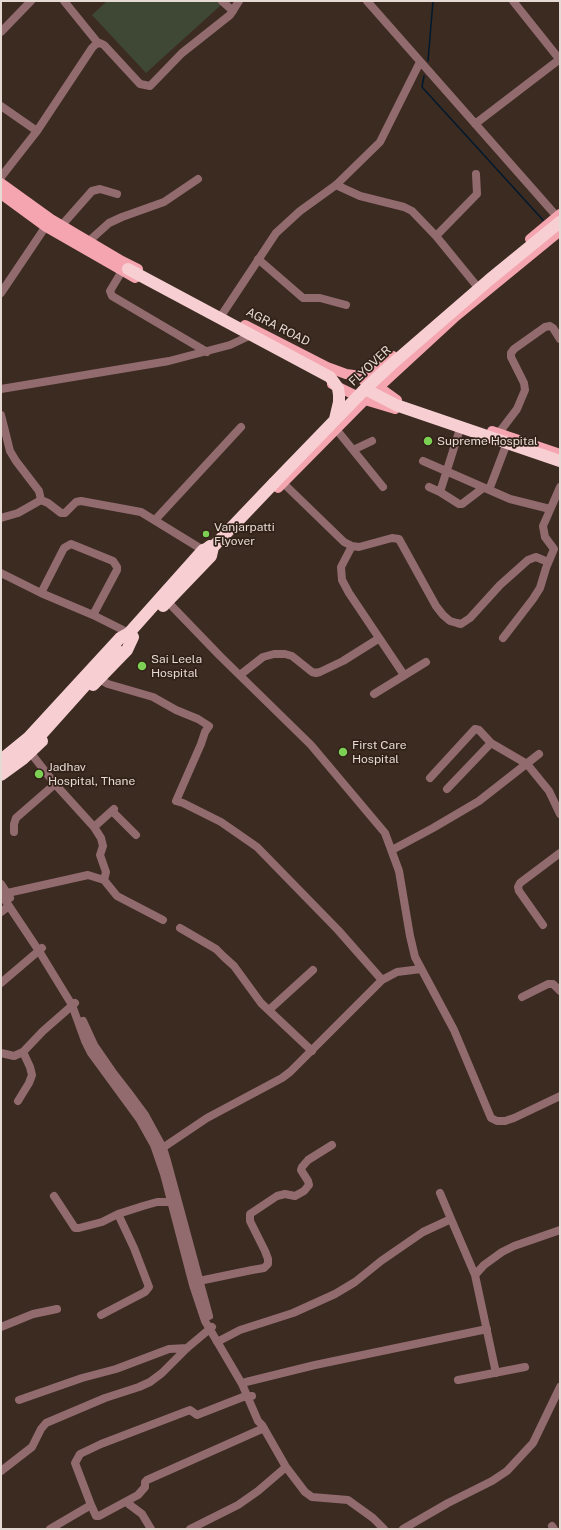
<!DOCTYPE html>
<style>
body{margin:0}
#map{position:relative;width:561px;height:1530px;overflow:hidden;background:#3c2b21;font-family:"Public Sans",sans-serif}
canvas{display:block}
.frame{position:absolute;inset:0;border:2px solid #e6dad4;pointer-events:none}
</style>
<div id="map">
<canvas width="561" height="1530"></canvas>
<div class="frame"></div>
</div>
<script>
const ctx = document.querySelector('canvas').getContext('2d');
ctx.lineJoin = 'round';
function paint(path, color) { ctx.fillStyle = color; ctx.fill(path, 'evenodd'); }
const shape = rows => new Path2D(rows.map(r => 'M' + r).join(''));
function trace(path, color, width, dash) { ctx.strokeStyle = color; ctx.lineWidth = width; ctx.lineCap = dash ? 'butt' : 'round'; ctx.setLineDash(dash || []); ctx.stroke(path); }
function write(font, color, halo, rows, align = 'center') {
  ctx.font = font + ' "Public Sans",sans-serif'; ctx.lineWidth = 3.5; ctx.setLineDash([]); ctx.textBaseline = 'middle'; ctx.strokeStyle = halo; ctx.fillStyle = color; for (const [text, x, y, turn = 0] of rows) {
    ctx.save(); ctx.translate(x, y); ctx.rotate((+turn || 0) * Math.PI / 180); ctx.textAlign = isNaN(turn) ? turn : align; if (halo) ctx.strokeText(text, 0, 0); ctx.fillText(text, 0, 0); ctx.restore();
  }
}
paint(shape([
 [107,1,217,1,221,5,146,73,92,15]
]), '#3f4835');
trace(shape([
 [428,61,433,1],
 [424,76,422,87,543,220]
]), '#00192e', 1.5);
trace(shape([
 [64,1,98,43],
 [222,1,233,11],
 [367,1,560,220],
 [513,1,560,60],
 [1,32,31,1],
 [1,106,37,131],
 [475,124,560,59],
 [1,177,37,131,92,48,96,44,100,43,104,45,140,84,150,86,182,53,230,15,239,1],
 [336,185,360,196,404,207,412,211,436,236,476,285],
 [62,225,92,191,100,189,117,194],
 [436,236,477,194,476,174],
 [89,241,109,223,122,217,164,202,198,179],
 [258,259,303,298,320,298,346,305],
 [122,271,110,291,112,296,207,352],
 [1,293,48,223],
 [223,313,276,233,300,211,336,185,380,142,420,62],
 [1,389,169,361,230,345,247,337,249,330],
 [1,415,10,451,16,461,39,491,41,500],
 [336,429,383,487],
 [498,434,517,409,525,390,524,383,511,357,511,353,514,349,545,327,550,326,553,328,560,339],
 [353,450,372,441],
 [423,461,510,499,550,509],
 [279,479,344,542,352,546,359,547,392,538,399,539,436,606,443,615,450,621,457,623,461,624,470,618,500,585,528,560,536,557,548,562],
 [429,487,440,492,459,504,462,504,483,488],
 [489,490,505,448],
 [440,492,459,432],
 [1,518,18,513,41,500,48,503,61,513,65,513,76,502,81,501,141,512,203,550],
 [155,520,241,427],
 [352,546,341,567,342,580,349,593,404,675],
 [1,573,41,593,93,615,129,633],
 [41,593,64,548,71,544,76,546,113,561,117,567,117,570,93,615],
 [165,599,220,656,311,745,385,833,399,871,410,936,415,957,454,1030,491,1118,497,1121,505,1121,514,1118,560,1096],
 [503,638,533,599,540,588,546,568,554,549,545,537,543,526,560,487],
 [240,675,263,657,274,654,285,654,292,656,312,672,316,673,320,672,343,661,378,639],
 [99,679,108,684,153,697,176,710,198,719,209,726,205,732,201,744,176,801,183,803,221,822,257,847,338,930,382,980],
 [374,694,426,662],
 [430,778,475,729,479,730,491,743],
 [55,784,94,827,101,838,103,846,100,855,106,872,104,880],
 [447,789,491,743,527,764,549,791,560,814],
 [112,811,136,835],
 [94,827,114,809],
 [14,832,14,824,16,818,55,784,30,752],
 [392,850,433,828,479,801,539,754],
 [1,884,10,898],
 [1,894,39,951,72,1005,85,1041,91,1053,140,1120,154,1145,164,1174,193,1285,205,1321,242,1384,258,1421,262,1425,286,1467,305,1492,312,1497,348,1500,373,1518,384,1529],
 [3,894,88,875,104,880,117,896,163,920],
 [1,912,9,906],
 [543,925,519,891,518,887,520,883,560,853],
 [180,928,216,949,224,957,234,966,261,1003,312,1051],
 [1,983,42,948],
 [522,997,548,984,553,984,560,991],
 [269,1010,313,970],
 [83,1021,94,1045,114,1074,128,1092,145,1115,163,1148,167,1161,209,1316],
 [1,1053,14,1056,23,1052,43,1031,75,1003],
 [18,1101,29,1083,32,1075,30,1067,23,1052],
 [158,1151,207,1118,282,1078,290,1072,382,980,397,972,421,969],
 [440,1193,451,1219],
 [54,1196,75,1228,79,1228,102,1222,118,1214,143,1206,157,1202,176,1202],
 [199,1281,252,1270,264,1268,268,1264,268,1259,265,1251,250,1221,250,1214,277,1196,285,1194,295,1196,304,1191,309,1185,308,1181,301,1170,302,1167,308,1160,332,1145],
 [101,1315,145,1292,149,1287,134,1248,118,1214],
 [1,1327,33,1314,57,1309],
 [217,1342,240,1330,293,1313,335,1294,355,1282,381,1261,423,1232,451,1219,475,1275],
 [496,1373,475,1275,484,1265,502,1252,514,1246,560,1230],
 [458,1380,525,1367],
 [246,1382,315,1365,487,1329],
 [19,1400,82,1378,116,1369,169,1349,187,1348],
 [1,1471,32,1447,41,1429,46,1423,105,1398,139,1387,150,1382,162,1373,187,1348,212,1327],
 [126,1502,142,1514,151,1529],
 [91,1505,96,1516,99,1516,138,1495,145,1487,145,1482,147,1480,264,1428],
 [552,1526,554,1529],
 [50,1529,91,1505,75,1463,80,1454,101,1444,190,1410,197,1415,243,1397,252,1396],
 [190,1529,238,1505,258,1491,286,1467],
 [403,1529,448,1503,492,1481,507,1471,533,1443,560,1387]
]), '#926b6f', 8);
trace(shape([
 [1,183,51,219,122,261,138,269],
 [1,194,46,227,135,278],
 [530,239,560,214],
 [245,325,327,367,346,374,368,377,379,387,397,400],
 [364,381,393,356],
 [332,384,365,400,395,409],
 [492,431,560,454],
 [278,488,365,400,454,318,560,231]
]), '#f5a5af', 10);
trace(shape([
 [163,606,211,556,213,547],
 [93,685,127,650,133,637],
 [1,760,28,738,120,638,129,633,203,550,206,549,210,546,213,547,274,483],
 [1,775,23,759,42,741]
]), '#f7cfd3', 12);
trace(shape([
 [128,269,330,377,338,388,339,395,339,402,335,419],
 [365,389,396,405,560,461],
 [274,483,365,389,392,364,489,280,560,222],
 [1,768,40,736,117,650]
]), '#f7cfd3', 12);
for (const [x, y, r, color] of [
 [428,441,5,"#7cd155"],
 [206,534,4,"#7cd155"],
 [142,666,5,"#7cd155"],
 [343,752,5,"#7cd155"],
 [39,774,5,"#7cd155"]
]) { const dot = new Path2D(); dot.arc(x, y, r, 0, 2 * Math.PI); ctx.fillStyle = color; ctx.fill(dot); trace(dot, '#312117', 1.5); }
write('12px', '#e6dad4', '#312117', [
 ["AGRA ROAD",278,327,27],
 ["FLYOVER",370,366,-43]
]);
write('12px', '#e6dad4', '#312117', [
 ["Supreme Hospital",437,441],
 ["Vanjarpatti",214,527],
 ["Flyover",214,541],
 ["Sai Leela",151,659],
 ["Hospital",151,673],
 ["First Care",352,745],
 ["Hospital",352,759],
 ["Jadhav",48,767],
 ["Hospital, Thane",48,781]
], 'left');
</script>
